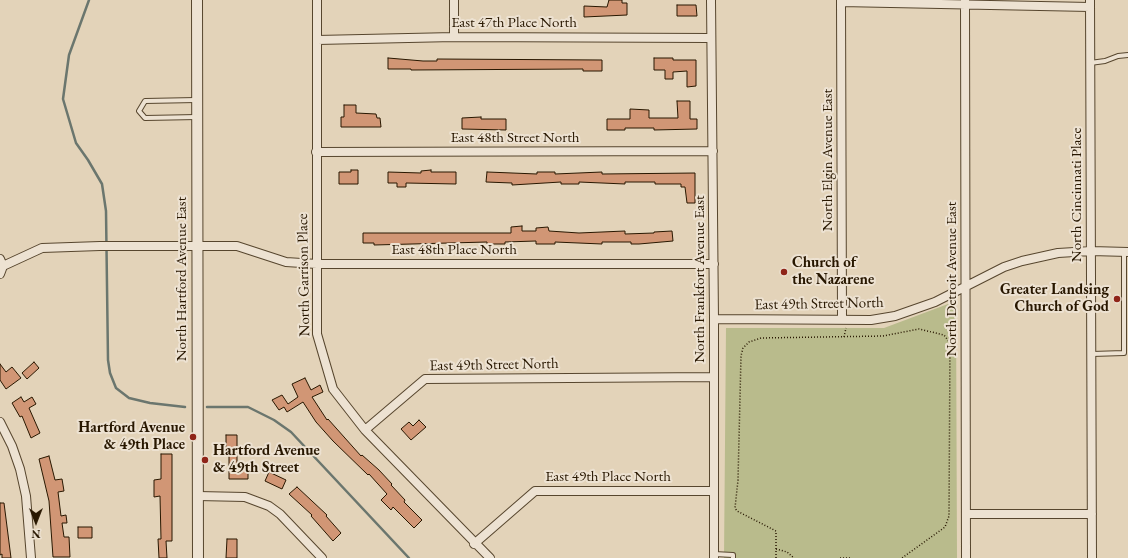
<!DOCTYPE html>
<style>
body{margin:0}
#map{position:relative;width:1128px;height:558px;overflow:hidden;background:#e3d3b9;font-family:"EB Garamond",serif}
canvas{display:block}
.north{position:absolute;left:16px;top:502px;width:40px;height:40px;-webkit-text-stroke:3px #ede2d2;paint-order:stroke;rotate:180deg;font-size:11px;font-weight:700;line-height:16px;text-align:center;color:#281700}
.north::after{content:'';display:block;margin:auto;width:14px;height:18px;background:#281700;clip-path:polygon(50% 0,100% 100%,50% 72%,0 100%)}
</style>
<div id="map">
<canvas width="1128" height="558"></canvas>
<div class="north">N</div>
</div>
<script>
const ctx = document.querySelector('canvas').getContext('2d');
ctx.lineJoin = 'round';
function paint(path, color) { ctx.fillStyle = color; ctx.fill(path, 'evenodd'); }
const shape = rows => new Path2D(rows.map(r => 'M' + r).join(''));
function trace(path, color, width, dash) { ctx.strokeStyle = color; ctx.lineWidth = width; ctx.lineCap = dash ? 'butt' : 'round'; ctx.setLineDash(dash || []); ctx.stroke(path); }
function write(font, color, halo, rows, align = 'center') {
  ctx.font = font + ' "EB Garamond",serif'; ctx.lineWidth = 4; ctx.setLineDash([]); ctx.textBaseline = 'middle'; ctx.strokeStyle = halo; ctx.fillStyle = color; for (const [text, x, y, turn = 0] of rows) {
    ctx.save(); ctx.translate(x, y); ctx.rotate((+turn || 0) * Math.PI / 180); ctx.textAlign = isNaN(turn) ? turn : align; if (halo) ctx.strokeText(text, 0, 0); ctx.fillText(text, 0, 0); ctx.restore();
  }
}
paint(shape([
 [956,301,957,558,724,558,726,328,884,328]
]), '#b9bb8c');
trace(shape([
 [89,0,69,55,63,99,76,143,88,160,102,184,106,211,108,360,110,373,116,388,129,398,150,403,185,407],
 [207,407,248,407,274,420,291,432,409,558]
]), '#6b766e', 2.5);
const building = shape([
 [609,0,622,0,622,3,627,3,627,15,584,17,584,6,607,7,609,0],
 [677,5,696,5,697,16,677,16,677,5],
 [388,58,423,61,437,61,437,59,602,60,602,71,583,71,583,69,411,70,411,69,388,69,388,58],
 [654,58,673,58,673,60,696,60,696,86,687,87,687,71,673,72,673,79,665,79,665,70,654,70,654,58],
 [677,101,690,101,690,119,697,119,697,129,654,130,654,128,625,128,625,130,607,130,607,119,630,119,630,109,649,110,649,118,678,118,677,101],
 [344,105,356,105,356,113,376,114,377,118,380,118,381,127,341,127,341,117,344,117,344,105],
 [481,117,481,119,506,119,506,130,462,129,462,118,481,117],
 [351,170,358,170,358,184,339,184,339,172,351,172,351,170],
 [431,170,431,172,456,172,456,184,406,183,406,187,397,187,397,183,388,183,388,172,421,173,421,171,431,170],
 [487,172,537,174,537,172,555,172,555,174,602,172,602,174,695,173,695,203,687,203,685,187,681,187,681,184,655,184,655,182,625,182,625,184,579,182,579,184,561,184,561,182,512,185,512,183,486,182,487,172],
 [522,226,522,231,536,231,536,228,548,227,549,231,579,233,625,231,625,234,654,233,654,232,672,231,673,241,639,244,631,244,631,242,602,242,602,244,555,242,555,244,536,244,536,241,505,242,505,244,487,244,487,242,374,245,374,243,363,243,363,233,511,233,511,227,522,226],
 [34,362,39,368,27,379,22,373,34,362],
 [0,364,6,372,12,367,21,378,6,389,0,380,0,364],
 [305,378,311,390,320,385,323,392,312,397,327,420,328,419,361,456,362,455,379,470,392,484,391,485,405,500,404,502,422,520,414,528,393,507,391,510,381,500,387,494,369,474,368,475,333,441,316,422,303,402,287,412,284,407,279,410,272,400,282,395,288,404,298,397,292,384,305,378],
 [21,397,24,402,32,397,36,404,29,408,40,433,31,438,22,416,20,417,12,403,21,397],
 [419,420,426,427,411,440,401,429,409,422,413,426,419,420],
 [226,435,237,435,237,465,239,465,239,469,248,470,248,479,229,479,229,453,226,453,226,435],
 [161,454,172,454,172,541,166,541,167,558,159,558,158,539,161,539,160,496,154,497,154,480,161,479,161,454],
 [49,456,55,480,62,479,64,491,58,492,61,516,66,515,67,523,62,523,64,537,69,537,70,557,53,557,49,501,39,459,49,456],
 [269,472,286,480,282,489,265,481,269,472],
 [297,487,327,515,326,516,341,533,333,541,311,516,312,515,289,494,297,487],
 [0,503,4,503,11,558,2,558,2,554,0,555,0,503],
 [78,527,92,527,92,538,78,538,78,527],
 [227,539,237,539,237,558,226,558,227,539]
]);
paint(building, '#d19675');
trace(building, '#281700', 1);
const service = shape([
 [1090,63,1105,61,1118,56,1128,55],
 [196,100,145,101,139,111,145,118,197,117],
 [1092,354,1124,353,1124,252],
 [714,554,733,555,733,558]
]);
const minor = shape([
 [317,0,317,334,333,389,365,430,490,558],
 [454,0,454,37],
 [711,0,714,319,714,558],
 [841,0,842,320],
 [965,0,966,558],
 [1090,0,1092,558],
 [841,2,1090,7],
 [317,40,454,37,710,38],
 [316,152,713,151],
 [0,259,3,266,0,274],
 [3,266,42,248,100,246,237,246,286,262,317,264,714,264],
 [714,319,871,320,895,316,935,302,1004,267,1022,261,1058,253,1091,251,1128,252],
 [0,422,12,446,20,469,26,496,31,558],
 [365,430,425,379,714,377],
 [198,496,245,497,269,506,280,514,322,558],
 [967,514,1092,514],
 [474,544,535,491,714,491]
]);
const tertiary = shape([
 [197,0,198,558]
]);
trace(service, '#57462e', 6);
trace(minor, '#57462e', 10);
trace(tertiary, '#57462e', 12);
trace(shape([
 [844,337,846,328],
 [776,549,787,552,794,558],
 [776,558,776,531,737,511,735,508,738,480,741,356,743,348,749,342,761,338,883,336,919,329,944,335,950,343,949,516,945,527,902,558],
 [840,558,852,558]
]), '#281700', 1.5, [1, 2]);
trace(service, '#ede2d2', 4);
trace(minor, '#ede2d2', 8);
trace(tertiary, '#ede2d2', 10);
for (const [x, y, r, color] of [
 [784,272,4,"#8f2418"],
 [1117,299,4,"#8f2418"],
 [193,437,4,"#8f2418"],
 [205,460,4,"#8f2418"]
]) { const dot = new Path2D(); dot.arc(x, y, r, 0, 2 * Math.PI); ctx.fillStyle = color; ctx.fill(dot); trace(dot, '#ede2d2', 1.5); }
write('15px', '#281700', '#ede2d2', [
 ["East 47th Place North",514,23],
 ["East 48th Street North",515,138],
 ["North Elgin Avenue East",828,160,-90],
 ["North Cincinnati Place",1077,195,-90],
 ["East 48th Place North",454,250],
 ["North Garrison Place",304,275,-91],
 ["North Hartford Avenue East",182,279,-90],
 ["North Frankfort Avenue East",700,279,-90],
 ["North Detroit Avenue East",952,279,-90],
 ["East 49th Street North",819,304,-1],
 ["East 49th Street North",494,365,-1],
 ["East 49th Place North",608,477]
]);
write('bold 15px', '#281700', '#ede2d2', [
 ["Church of",792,263],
 ["the Nazarene",792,280],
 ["Greater Landsing",1109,290,"right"],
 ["Church of God",1109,307,"right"],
 ["Hartford Avenue",185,428,"right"],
 ["& 49th Place",185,445,"right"],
 ["Hartford Avenue",213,451],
 ["& 49th Street",213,468]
], 'left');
</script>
